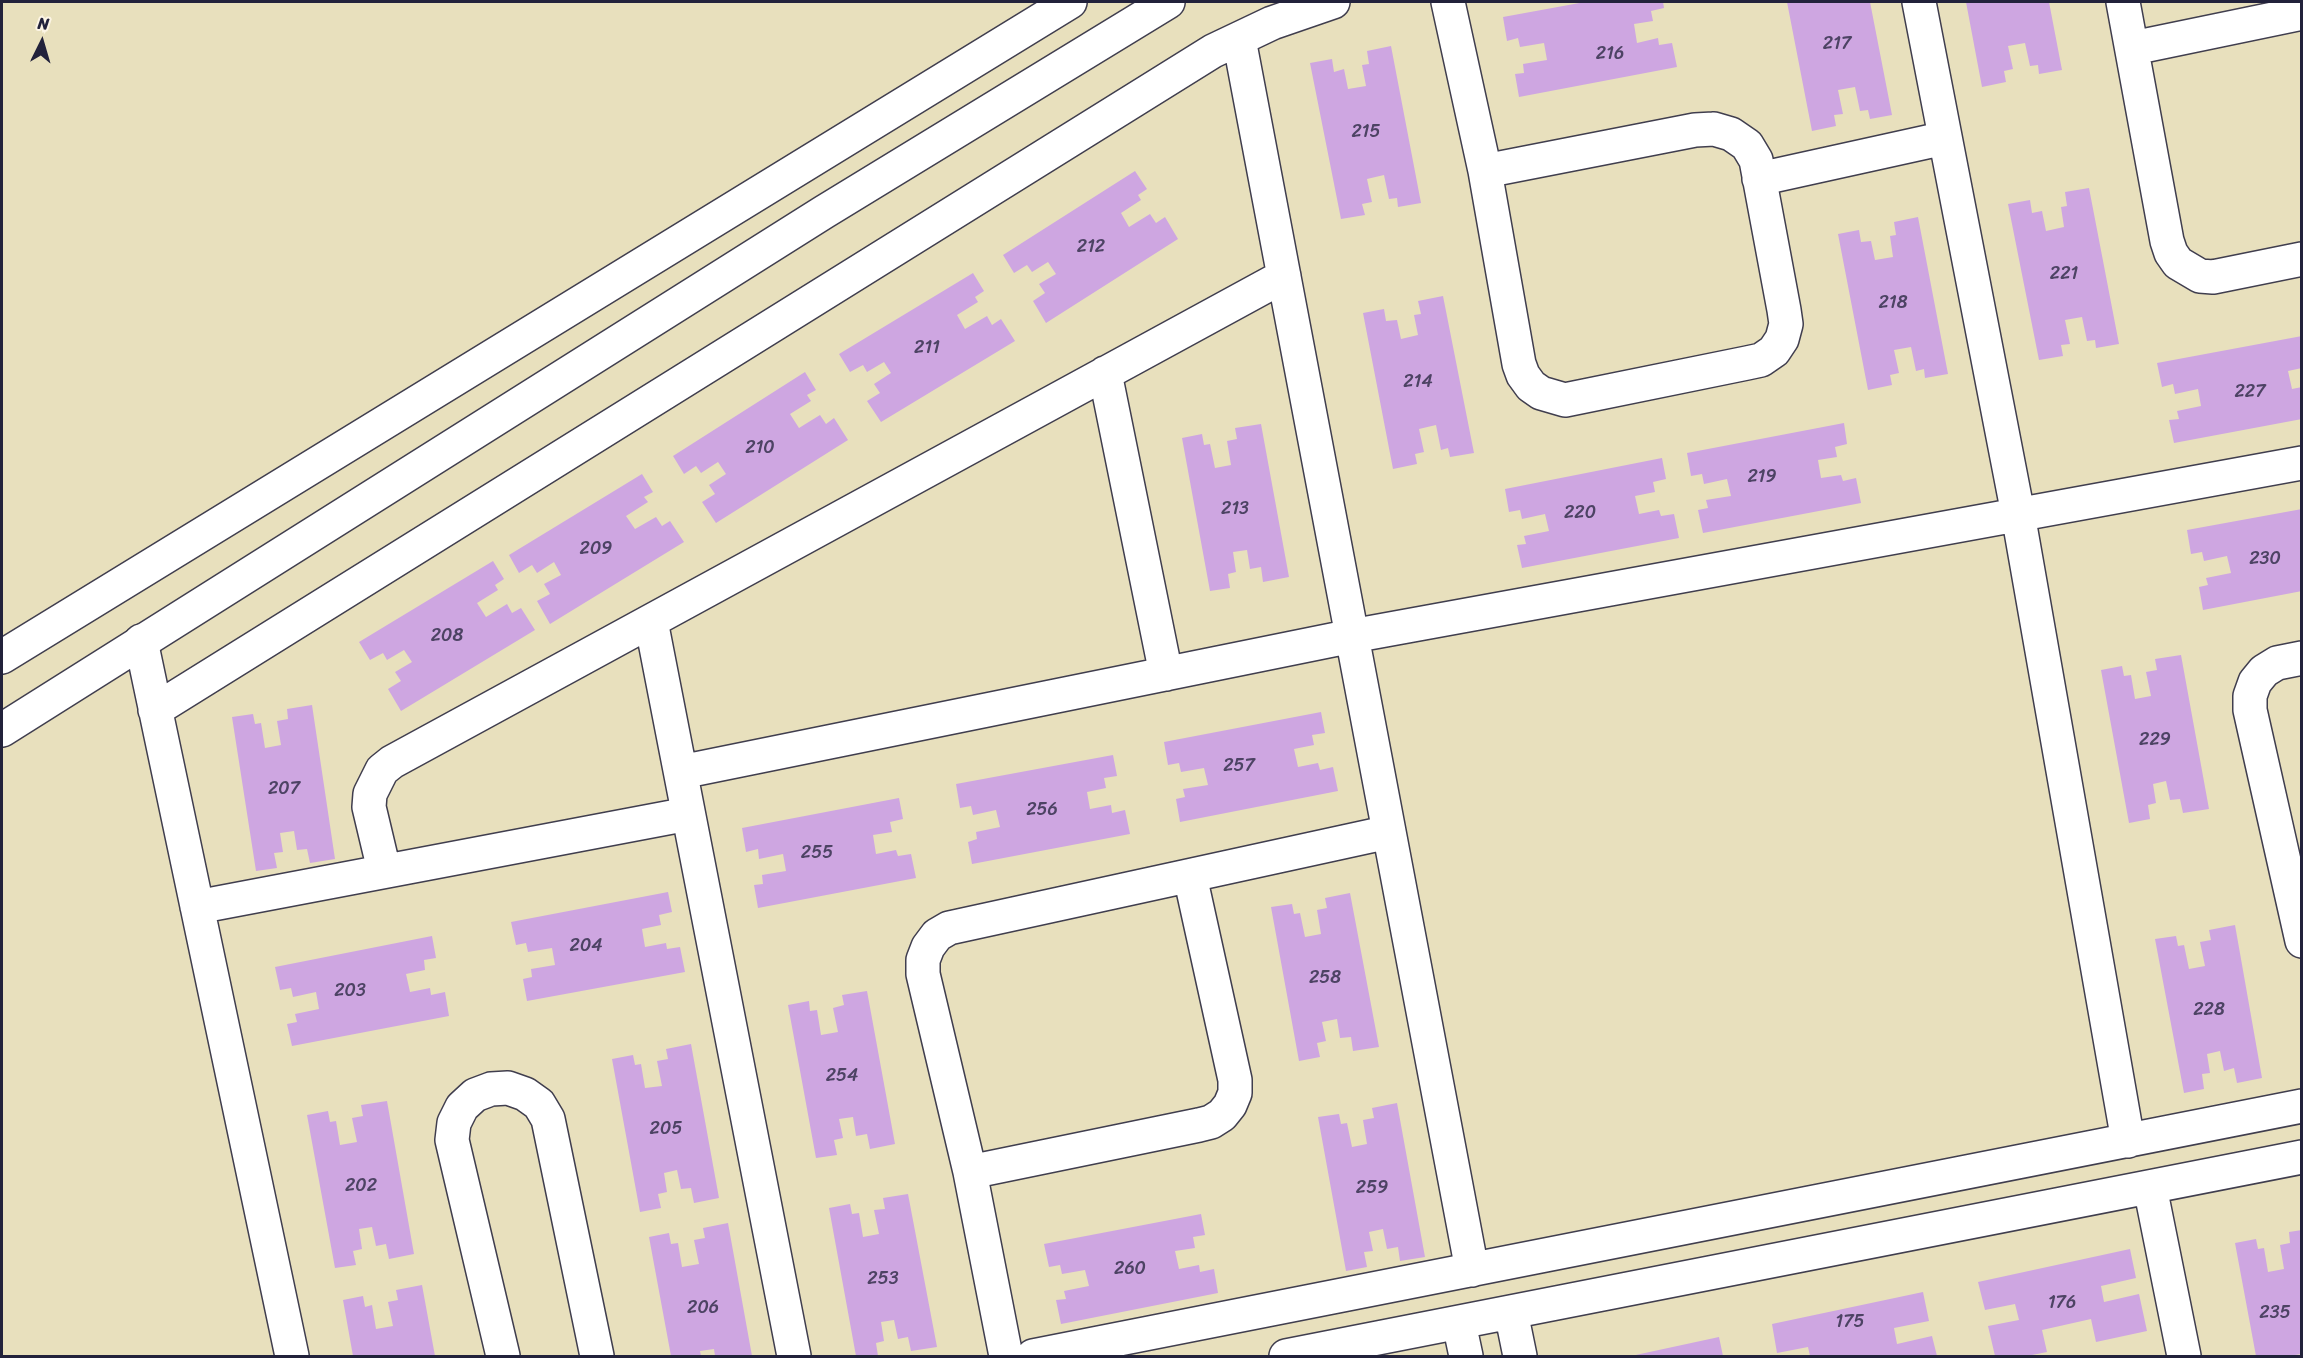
<!DOCTYPE html>
<style>
body{margin:0}
#map{position:relative;width:2303px;height:1358px;overflow:hidden;background:#e8e0bd;font-family:Sriracha,sans-serif}
canvas{display:block}
.frame{position:absolute;inset:0;border:3px solid #22223b;pointer-events:none}
.north{position:absolute;left:12px;top:12px;width:60px;height:60px;-webkit-text-stroke:4px #fcf5e5;paint-order:stroke;rotate:5deg;font-size:16px;font-weight:700;line-height:24px;text-align:center;color:#22223b}
.north::after{content:'';display:block;margin:auto;width:21px;height:27px;background:#22223b;clip-path:polygon(50% 0,100% 100%,50% 72%,0 100%)}
</style>
<div id="map">
<canvas width="2303" height="1358"></canvas>
<div class="frame"></div>
<div class="north">N</div>
</div>
<script>
const ctx = document.querySelector('canvas').getContext('2d');
ctx.lineJoin = 'round';
function paint(path, color) { ctx.fillStyle = color; ctx.fill(path, 'evenodd'); }
const shape = rows => new Path2D(rows.map(r => 'M' + r).join(''));
function trace(path, color, width, dash) { ctx.strokeStyle = color; ctx.lineWidth = width; ctx.lineCap = dash ? 'butt' : 'round'; ctx.setLineDash(dash || []); ctx.stroke(path); }
function write(font, color, halo, rows, align = 'center') {
  ctx.font = font + ' Sriracha,sans-serif'; ctx.lineWidth = 4.5; ctx.setLineDash([]); ctx.textBaseline = 'middle'; ctx.strokeStyle = halo; ctx.fillStyle = color; for (const [text, x, y, turn = 0] of rows) {
    ctx.save(); ctx.translate(x, y); ctx.rotate((+turn || 0) * Math.PI / 180); ctx.textAlign = isNaN(turn) ? turn : align; if (halo) ctx.strokeText(text, 0, 0); ctx.fillText(text, 0, 0); ctx.restore();
  }
}
paint(shape([
 [1585,2,1663,2,1664,8,1651,11,1653,21,1634,24,1637,43,1658,38,1659,45,1672,43,1677,67,1519,97,1515,74,1524,73,1523,64,1547,60,1544,43,1520,47,1518,38,1507,41,1503,17],
 [1787,2,1870,2,1892,115,1870,119,1868,110,1860,111,1855,87,1838,90,1843,114,1834,115,1836,126,1812,131],
 [1966,2,2049,2,2062,70,2039,74,2038,65,2030,66,2025,43,2008,46,2013,69,2004,71,2006,82,1982,87],
 [1391,46,1421,203,1398,207,1397,198,1389,199,1384,175,1367,179,1372,202,1362,204,1365,215,1341,219,1310,63,1332,59,1334,72,1344,69,1348,89,1366,86,1362,65,1369,64,1367,51],
 [1135,171,1147,189,1138,195,1141,200,1121,213,1129,227,1150,214,1156,223,1165,217,1178,239,1046,323,1033,301,1045,293,1039,284,1056,274,1048,262,1032,272,1027,265,1014,273,1003,255],
 [2089,188,2119,344,2096,348,2095,340,2087,341,2082,317,2065,320,2070,344,2061,345,2063,356,2039,360,2008,204,2030,200,2032,213,2042,211,2046,231,2064,227,2061,207,2067,206,2065,192],
 [1918,217,1948,374,1925,378,1924,369,1916,371,1911,347,1894,350,1899,373,1890,375,1892,385,1868,390,1838,234,1859,230,1861,242,1871,241,1875,260,1893,257,1890,236,1896,235,1894,222],
 [973,273,984,291,975,297,978,302,957,315,965,329,987,316,992,325,1001,319,1015,341,881,422,867,401,880,393,874,384,891,373,884,362,867,372,863,365,850,372,839,354],
 [1443,296,1474,453,1450,457,1448,448,1441,450,1436,425,1419,429,1424,452,1415,454,1417,464,1393,469,1363,313,1384,309,1386,321,1397,320,1401,339,1418,335,1414,315,1421,314,1418,301],
 [2302,336,2302,368,2288,371,2292,389,2302,387,2302,419,2174,443,2169,420,2179,419,2177,411,2201,406,2198,389,2175,394,2173,384,2162,387,2157,363],
 [805,372,816,390,807,395,811,401,790,414,799,428,820,415,826,424,834,418,848,440,716,523,702,502,715,494,709,485,726,474,718,462,701,473,696,466,684,474,673,456],
 [1844,423,1847,444,1835,447,1837,457,1818,460,1821,478,1841,475,1843,481,1856,478,1861,503,1703,533,1698,510,1708,508,1706,500,1731,496,1727,479,1704,484,1702,474,1691,476,1687,453],
 [1261,424,1289,577,1263,582,1261,567,1250,569,1247,550,1233,552,1236,572,1228,574,1230,588,1210,591,1182,438,1202,434,1204,445,1210,444,1215,468,1231,465,1227,441,1237,439,1235,428],
 [1662,458,1666,479,1653,482,1655,492,1635,496,1639,514,1659,510,1661,516,1674,514,1679,538,1522,568,1517,545,1526,544,1524,536,1549,531,1545,514,1522,519,1520,510,1509,512,1505,489],
 [642,474,653,492,644,497,648,502,626,516,635,529,656,517,662,526,670,521,684,542,550,624,537,601,550,594,544,584,561,575,554,562,537,573,532,565,519,573,509,555],
 [2302,509,2302,591,2203,610,2199,587,2208,585,2206,578,2231,573,2227,556,2204,561,2202,552,2191,554,2187,530],
 [493,561,504,579,495,585,498,590,477,603,486,617,507,604,512,613,521,608,535,630,401,711,388,689,401,681,395,672,412,662,404,650,387,660,383,653,370,660,359,642],
 [2181,655,2209,809,2183,813,2180,799,2170,800,2166,781,2153,784,2156,803,2148,805,2150,819,2129,823,2101,670,2122,666,2124,676,2131,675,2135,699,2151,696,2146,672,2157,670,2155,659],
 [312,705,335,859,310,863,307,849,297,850,294,831,280,833,283,852,274,853,277,868,256,871,232,717,253,714,255,724,261,723,265,748,281,745,277,721,288,719,287,709],
 [1321,712,1325,733,1312,735,1314,745,1294,749,1298,767,1318,763,1320,770,1333,767,1338,791,1180,822,1176,799,1185,797,1183,789,1208,785,1204,768,1181,772,1179,763,1168,765,1164,742],
 [1113,755,1117,776,1104,778,1106,788,1087,792,1090,809,1111,805,1112,813,1125,810,1130,834,972,864,968,842,977,839,976,832,1000,827,996,810,973,815,971,806,960,808,956,784],
 [899,798,903,819,890,822,892,832,873,835,876,854,896,850,898,856,911,854,916,878,758,908,754,885,763,884,762,875,786,871,783,854,759,859,758,849,746,852,742,828],
 [668,892,672,912,659,915,661,925,642,929,645,947,666,943,667,949,680,947,685,972,527,1001,523,979,532,977,531,969,555,965,552,948,528,952,526,943,516,945,511,922],
 [1350,893,1379,1047,1353,1051,1351,1037,1340,1038,1337,1019,1322,1022,1326,1041,1317,1043,1320,1057,1299,1061,1271,907,1292,904,1294,914,1300,913,1305,937,1321,934,1317,910,1327,908,1325,898],
 [2235,925,2262,1078,2237,1083,2234,1068,2224,1071,2220,1051,2207,1054,2210,1073,2202,1074,2204,1089,2184,1093,2155,939,2176,936,2178,946,2184,945,2189,969,2205,966,2200,942,2211,940,2209,930],
 [432,936,436,958,424,960,425,970,406,974,410,992,430,988,431,995,445,992,449,1016,292,1046,287,1024,297,1022,295,1014,319,1009,316,992,293,997,291,988,280,990,275,967],
 [867,991,895,1144,870,1149,867,1134,856,1136,853,1117,839,1119,843,1138,834,1140,837,1155,816,1158,788,1005,809,1001,810,1011,817,1010,821,1035,838,1032,833,1008,844,1005,842,995],
 [691,1044,719,1198,694,1203,691,1188,681,1189,677,1170,664,1173,667,1192,658,1194,661,1208,640,1212,612,1059,633,1055,635,1065,641,1064,645,1088,662,1086,657,1061,668,1059,666,1049],
 [387,1101,414,1254,389,1259,386,1244,376,1246,372,1227,359,1229,362,1249,353,1251,356,1265,335,1268,307,1115,328,1111,330,1122,336,1121,340,1145,357,1142,352,1118,363,1116,361,1105],
 [1397,1103,1425,1257,1400,1261,1398,1247,1387,1249,1383,1229,1369,1232,1373,1251,1364,1252,1367,1267,1346,1271,1318,1117,1339,1114,1341,1124,1347,1123,1352,1147,1367,1144,1363,1120,1374,1118,1372,1108],
 [908,1194,937,1347,911,1351,908,1337,898,1339,894,1320,881,1322,884,1341,876,1343,878,1356,856,1356,829,1208,850,1204,852,1214,859,1213,863,1237,879,1234,874,1210,885,1209,883,1198],
 [1201,1214,1205,1235,1193,1237,1195,1248,1175,1251,1179,1269,1199,1265,1200,1272,1214,1269,1218,1293,1061,1324,1056,1300,1066,1299,1064,1291,1089,1286,1085,1270,1062,1274,1060,1265,1049,1267,1044,1244],
 [728,1223,752,1356,715,1356,714,1349,700,1351,701,1356,671,1356,649,1237,669,1233,671,1244,678,1243,682,1267,699,1264,694,1240,705,1238,703,1228],
 [2302,1230,2302,1354,2288,1356,2256,1356,2235,1243,2256,1239,2258,1249,2264,1248,2268,1272,2284,1269,2280,1245,2290,1243,2289,1232],
 [2130,1249,2136,1278,2101,1286,2104,1302,2139,1294,2147,1331,2096,1342,2091,1319,2042,1330,2047,1352,2027,1356,1995,1356,1988,1326,2019,1320,2015,1304,1985,1310,1978,1282],
 [422,1285,435,1356,353,1356,343,1300,363,1296,365,1307,372,1305,376,1329,393,1326,388,1302,398,1300,396,1290],
 [1923,1292,1929,1321,1894,1328,1897,1344,1932,1336,1937,1356,1810,1356,1808,1347,1777,1353,1772,1324],
 [1719,1337,1723,1356,1631,1356]
]), '#cea6e1');
const street = shape([
 [1448,2,1485,171],
 [1919,2,2018,514,2128,1141],
 [2123,2,2167,241,2171,253,2178,263,2200,276,2213,277,2302,259],
 [1239,39,1472,1270],
 [2133,48,2302,13],
 [1714,129,1731,134,1747,145,1756,160,1784,310,1786,324,1782,339,1774,351,1761,360,1747,363,1565,400,1541,393,1531,386,1523,375,1519,364,1485,171,1695,130,1714,129],
 [1759,179,1945,138],
 [1105,373,1166,674],
 [651,621,794,1356],
 [141,641,292,1356],
 [2302,658,2277,663,2264,671,2255,682,2250,696,2250,710,2302,941],
 [155,710,1213,51,1272,23,1333,2],
 [681,772,1352,636,2302,463],
 [384,870,369,807,370,794,382,770,392,762,1284,276],
 [197,907,688,814],
 [970,1172,1199,1125,1211,1122,1222,1115,1230,1105,1235,1093,1235,1080,1190,876],
 [2150,1187,2184,1356],
 [1511,1312,1520,1356],
 [1459,1323,1466,1356],
 [503,1356,452,1140,454,1123,462,1107,475,1095,491,1089,508,1088,525,1094,539,1104,548,1119,597,1356],
 [1006,1356,970,1172,923,974,923,960,928,947,937,935,949,928,1389,832],
 [1033,1356,2302,1106],
 [1286,1356,2302,1157]
]);
const secondary = shape([
 [2,657,1070,2],
 [2,730,824,212,1168,2]
]);
trace(street, '#403e4e', 36);
trace(secondary, '#403e4e', 36);
trace(street, '#fff', 33);
trace(secondary, '#fff', 33);
write('18px', '#4d4364', null, [
 ["217",1837,44],
 ["216",1610,54],
 ["215",1366,132],
 ["212",1091,247],
 ["221",2064,274],
 ["218",1893,303],
 ["211",927,348],
 ["214",1418,382],
 ["227",2250,392],
 ["210",760,448],
 ["219",1762,477],
 ["213",1235,509],
 ["220",1580,513],
 ["209",596,549],
 ["230",2265,559],
 ["208",447,636],
 ["229",2155,740],
 ["257",1239,766],
 ["207",284,789],
 ["256",1042,810],
 ["255",817,853],
 ["204",586,946],
 ["258",1325,978],
 ["203",350,991],
 ["228",2209,1010],
 ["254",842,1076],
 ["205",666,1129],
 ["202",361,1186],
 ["259",1372,1188],
 ["260",1130,1269],
 ["253",883,1279],
 ["176",2062,1303],
 ["206",703,1308],
 ["235",2275,1313],
 ["175",1850,1322]
]);
</script>
